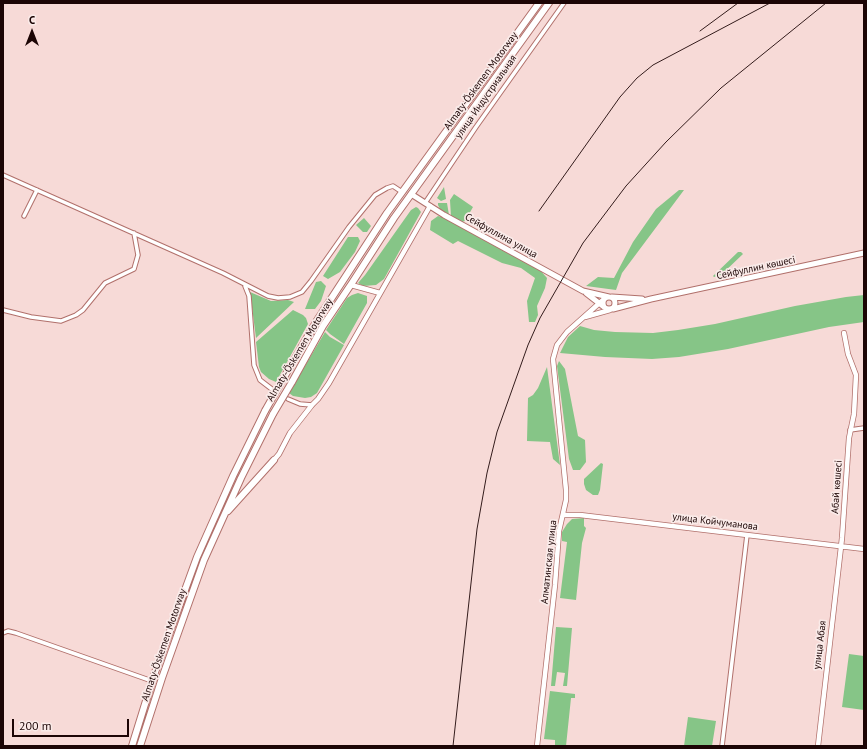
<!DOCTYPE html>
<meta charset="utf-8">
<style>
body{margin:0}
#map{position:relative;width:867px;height:749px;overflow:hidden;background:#f7dad7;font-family:"PT Sans",sans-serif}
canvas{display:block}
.frame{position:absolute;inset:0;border:4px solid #1c0505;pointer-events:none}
.north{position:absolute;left:12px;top:12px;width:40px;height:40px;-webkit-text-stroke:3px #faebe9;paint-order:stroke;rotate:0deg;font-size:11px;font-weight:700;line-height:16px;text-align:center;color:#1c0505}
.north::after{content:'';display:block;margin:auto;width:14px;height:18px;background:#1c0505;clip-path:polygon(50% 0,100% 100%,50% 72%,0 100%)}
.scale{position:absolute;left:12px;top:719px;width:117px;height:18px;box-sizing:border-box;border:2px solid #1c0505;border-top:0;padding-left:5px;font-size:12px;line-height:14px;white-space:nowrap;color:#1c0505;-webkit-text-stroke:3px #faebe9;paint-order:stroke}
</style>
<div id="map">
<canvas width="867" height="749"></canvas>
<div class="frame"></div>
<div class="north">С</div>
<div class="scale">200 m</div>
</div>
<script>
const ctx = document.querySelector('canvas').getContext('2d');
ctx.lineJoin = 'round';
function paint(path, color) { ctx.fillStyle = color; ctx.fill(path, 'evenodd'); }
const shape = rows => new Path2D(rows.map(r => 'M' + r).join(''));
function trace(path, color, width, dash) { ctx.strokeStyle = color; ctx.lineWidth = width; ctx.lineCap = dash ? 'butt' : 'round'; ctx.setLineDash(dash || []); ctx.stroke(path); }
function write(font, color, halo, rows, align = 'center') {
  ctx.font = font + ' "PT Sans",sans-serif'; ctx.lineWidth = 3.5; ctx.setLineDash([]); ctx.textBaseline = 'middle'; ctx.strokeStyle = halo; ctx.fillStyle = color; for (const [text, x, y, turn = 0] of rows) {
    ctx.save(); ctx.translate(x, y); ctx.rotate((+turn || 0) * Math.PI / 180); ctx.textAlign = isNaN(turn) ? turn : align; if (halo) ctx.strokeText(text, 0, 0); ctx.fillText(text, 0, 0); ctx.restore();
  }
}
paint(shape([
 [444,187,446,199,441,201,437,198],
 [679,190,684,190,622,273,616,290,586,286,598,277,614,278,633,242,656,209],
 [454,194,473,207,465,221,462,222,451,217,450,200],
 [438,203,447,203,449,215,440,209,438,205],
 [416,207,418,208,421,212,384,279,376,285,363,286,358,283,365,275,411,210],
 [438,216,445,218,539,269,547,278,545,288,537,306,538,315,535,322,529,322,527,301,535,278,521,268,502,263,458,241,453,244,430,230,431,221],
 [364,218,371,226,367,232,363,232,356,225],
 [348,237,358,237,360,241,355,252,340,272,328,279,323,276],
 [738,252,741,252,743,254,721,275,714,277,713,276],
 [321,281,326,286,321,301,315,309,305,309,316,282],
 [250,292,271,301,288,300,294,302,256,338],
 [358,293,367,296,367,303,344,344,330,334,326,330,347,298,352,295],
 [864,295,864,322,829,327,728,349,679,357,652,359,605,357,560,353,568,337,580,326,594,330,615,332,653,333,678,330,715,324,795,306,846,297],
 [293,310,303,315,306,318,308,324,276,382,269,379,261,372,259,367,256,342],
 [325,332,330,337,344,345,317,393,311,397,305,398,293,396,289,393],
 [559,361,565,369,578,436,585,440,586,462,580,470,573,470,569,459,557,366],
 [547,367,560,465,553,459,550,442,527,441,528,398,533,395,538,388],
 [601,463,603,464,600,490,598,495,593,495,586,490,584,484,584,479],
 [584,518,584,526,586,528,582,543,576,600,560,598,567,542,562,541,562,532,567,524,572,519],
 [556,627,572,628,567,686,563,686,565,673,557,672,555,686,551,686],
 [849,654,864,656,864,710,842,707],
 [550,691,575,694,575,698,571,698,566,746,555,746,555,740,544,739],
 [688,717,716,721,712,746,684,746]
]), '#86c587');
const minor = shape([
 [3,175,223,273,268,296,278,298,290,297,302,292,311,281,349,227,375,195,387,188,393,186,402,192],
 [425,203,476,127,564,3],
 [24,216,37,190],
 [245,286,249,296,254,365,260,380,273,390],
 [3,310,31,317,61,321,76,315,83,310,105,283,134,269,138,255,134,233],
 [288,399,300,404,312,405],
 [850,430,864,428],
 [3,633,8,631,16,633,152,681],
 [722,746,747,535]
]);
const tertiary = shape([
 [351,285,380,293],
 [585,317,610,310],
 [274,460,279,454,290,433,312,405,318,399,329,383,430,206],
 [563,515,580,515,864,549],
 [537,746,555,585,559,531,566,500,566,490,553,359,557,345,567,332,604,299],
 [818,746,842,538,849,438,854,414,856,375,848,354,844,333]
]);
const secondary = shape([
 [411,194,444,215,583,291,609,297],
 [586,293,604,307],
 '603 303a6 6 0 1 1 12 0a6 6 0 1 1-12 0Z',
 [612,297,642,299],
 [613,309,651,299,864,253]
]);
const trunk = shape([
 [283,379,316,322,387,213,539,3],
 [292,382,323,326,352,283,394,218,549,3],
 [228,511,274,460],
 [132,746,154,675,197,557,233,476,265,411],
 [140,746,162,678,204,560,241,478,273,414]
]);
trace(minor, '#b1706b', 5.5);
trace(tertiary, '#b1706b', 6);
trace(secondary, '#b1706b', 7);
trace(trunk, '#b1706b', 8);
trace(minor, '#fff', 3.5);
trace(tertiary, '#fff', 4.5);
trace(secondary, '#fff', 5);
trace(trunk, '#fff', 6);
trace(shape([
 [700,31,738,3],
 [539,211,620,97,637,78,653,65,770,3],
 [453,746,477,529,487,473,497,432,528,345,540,318,583,243,626,186,666,142,721,88,826,3]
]), '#331b1b', 1);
const trunkBridge = shape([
 [265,411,283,379],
 [273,414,292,382]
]);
trace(trunkBridge, '#b1706b', 8, []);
trace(trunkBridge, '#fff', 6);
write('10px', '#1c0505', '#faebe9', [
 ["Almaty-Öskemen Motorway",481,81,-54],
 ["улица Индустриальная",486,97,-55],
 ["Сейфуллина улица",501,236,29],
 ["Сейфуллин көшесі",756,268,-12],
 ["Almaty-Öskemen Motorway",300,350,-59],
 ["Абай көшесі",837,487,-86],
 ["улица Койчуманова",715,522,7],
 ["Алматинская улица",549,562,-84],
 ["Almaty-Öskemen Motorway",164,645,-71],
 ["улица Абая",820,645,-83]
]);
</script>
